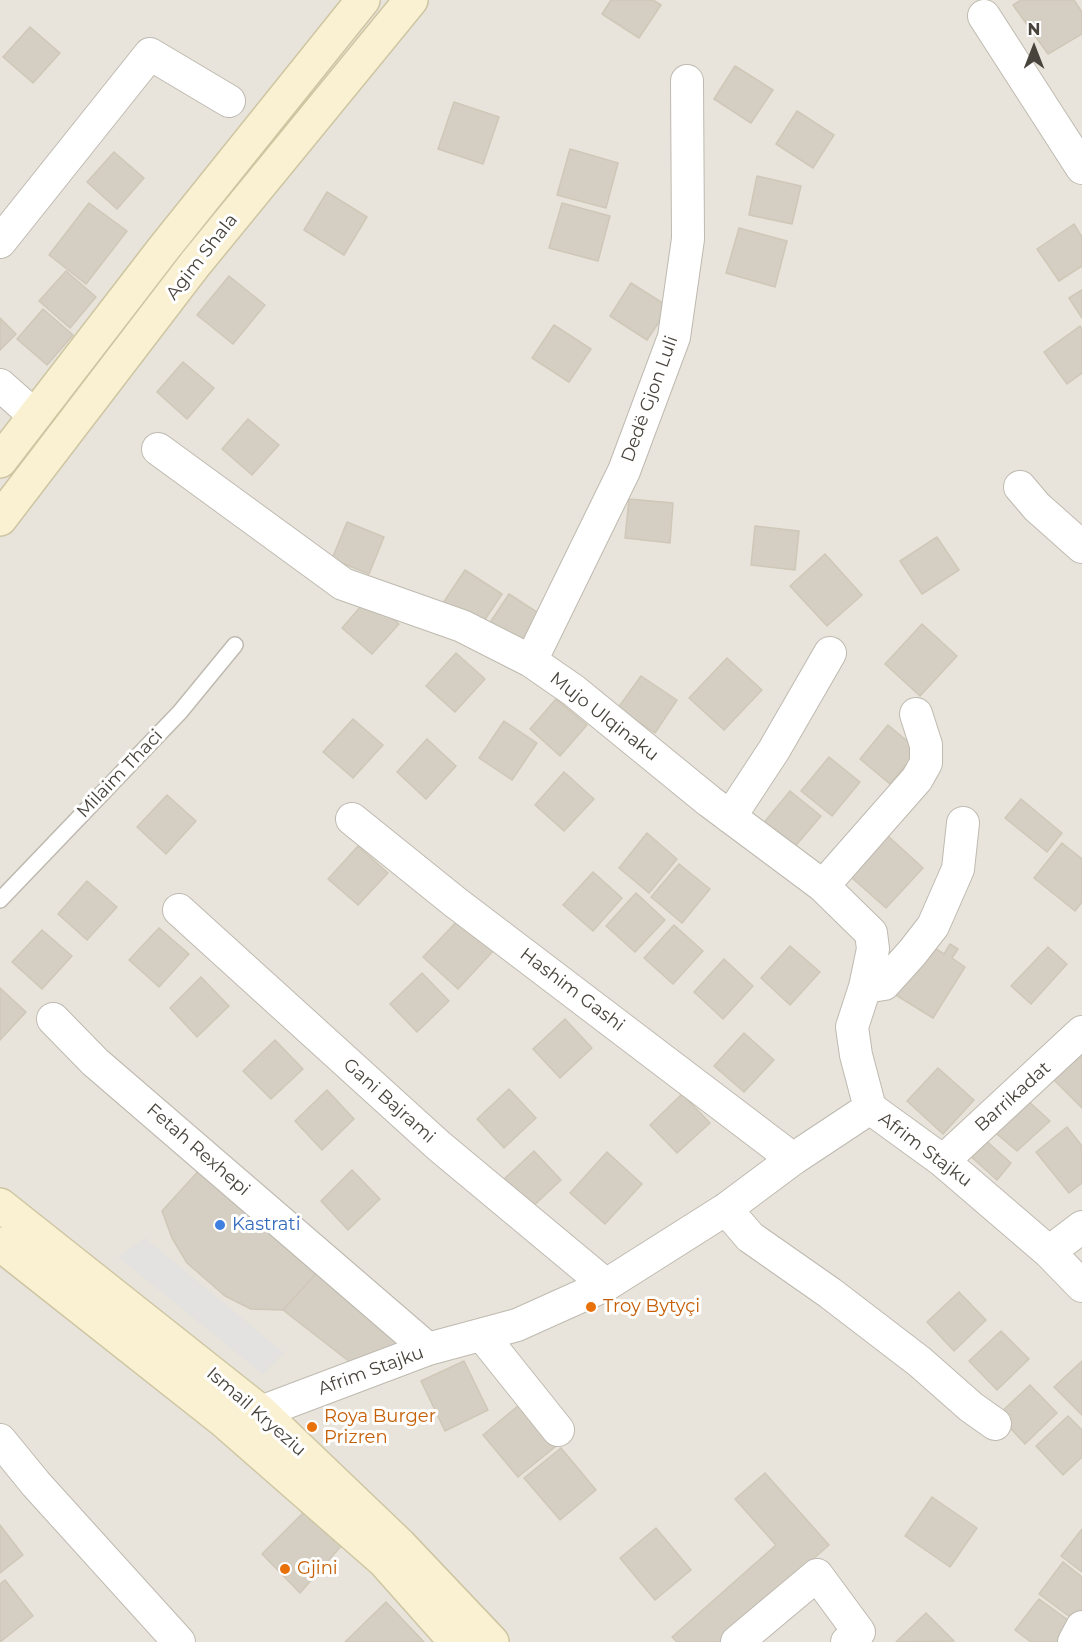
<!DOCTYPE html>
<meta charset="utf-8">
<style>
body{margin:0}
#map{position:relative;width:1082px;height:1642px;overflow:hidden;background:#f4f2ec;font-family:Montserrat,sans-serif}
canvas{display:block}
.north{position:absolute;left:1004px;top:18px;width:60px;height:60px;-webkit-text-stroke:4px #fff;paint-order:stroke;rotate:0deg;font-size:16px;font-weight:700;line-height:24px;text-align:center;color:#48433b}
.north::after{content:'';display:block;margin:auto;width:21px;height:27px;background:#48433b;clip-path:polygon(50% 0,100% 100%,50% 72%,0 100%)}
</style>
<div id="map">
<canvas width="1082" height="1642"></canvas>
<div class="north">N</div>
</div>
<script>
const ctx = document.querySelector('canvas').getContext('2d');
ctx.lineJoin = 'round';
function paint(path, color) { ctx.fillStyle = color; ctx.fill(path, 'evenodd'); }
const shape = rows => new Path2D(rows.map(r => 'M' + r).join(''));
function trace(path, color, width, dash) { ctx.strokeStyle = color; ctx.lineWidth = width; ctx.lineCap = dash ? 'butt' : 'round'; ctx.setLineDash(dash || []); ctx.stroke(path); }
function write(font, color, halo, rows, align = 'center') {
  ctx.font = font + ' Montserrat,sans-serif'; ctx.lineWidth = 6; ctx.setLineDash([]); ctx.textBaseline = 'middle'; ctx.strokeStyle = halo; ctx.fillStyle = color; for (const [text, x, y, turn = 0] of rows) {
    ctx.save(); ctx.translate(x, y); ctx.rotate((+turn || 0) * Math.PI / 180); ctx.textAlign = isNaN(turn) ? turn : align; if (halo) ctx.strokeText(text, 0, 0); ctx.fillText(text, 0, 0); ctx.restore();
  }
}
paint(shape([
 [0,0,1082,0,1082,1642,0,1642]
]), '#e8e4db');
paint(shape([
 [145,1238,284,1353,263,1374,118,1257]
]), '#e4e2e0');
const building = shape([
 [611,0,653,0,661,5,639,38,602,14,611,0],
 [1021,0,1074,0,1082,12,1082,34,1048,54,1013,5,1021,0],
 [30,27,60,53,33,83,3,57,30,27],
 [735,66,773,90,751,123,714,99,735,66],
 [454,102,499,117,483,164,438,149,454,102],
 [797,111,834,135,813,168,776,144,797,111],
 [570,149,618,163,606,208,557,195,570,149],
 [114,152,144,178,117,209,87,182,114,152],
 [757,176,801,186,792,224,749,215,757,176],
 [327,192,367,217,344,255,304,230,327,192],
 [89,203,127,231,86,284,49,255,89,203],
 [562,203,610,216,598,261,549,248,562,203],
 [1074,224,1082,237,1082,266,1059,281,1037,249,1074,224],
 [739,228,787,241,775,287,726,273,739,228],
 [66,271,96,297,70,328,39,301,66,271],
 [229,276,265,305,233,344,197,315,229,276],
 [631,283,669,307,647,340,610,316,631,283],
 [1082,290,1082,318,1069,298,1082,290],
 [43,309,73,335,47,365,17,339,43,309],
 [0,318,16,334,0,350,0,318],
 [554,325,591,349,569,382,532,358,554,325],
 [1080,326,1082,329,1082,373,1067,384,1044,352,1080,326],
 [183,362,214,388,187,419,157,392,183,362],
 [248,419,279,445,252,475,222,449,248,419],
 [629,499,673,503,670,543,625,538,629,499],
 [347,522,384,537,369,574,332,559,347,522],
 [755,526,799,531,795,570,751,565,755,526],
 [937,537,959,570,922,594,900,561,937,537],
 [825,554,862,595,827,626,790,586,825,554],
 [465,570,502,594,480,627,443,603,465,570],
 [509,594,546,618,524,651,487,627,509,594],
 [369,597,399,624,372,654,342,628,369,597],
 [922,624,957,656,920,696,885,664,922,624],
 [456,653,485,679,455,712,426,686,456,653],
 [727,658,762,690,724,730,689,698,727,658],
 [641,676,677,700,655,733,618,708,641,676],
 [556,699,587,725,560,756,530,729,556,699],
 [353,719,383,745,353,778,323,752,353,719],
 [504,721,537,743,512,780,479,758,504,721],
 [888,725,918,750,890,784,860,759,888,725],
 [427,739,456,766,426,799,397,772,427,739],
 [829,757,860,782,832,816,801,791,829,757],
 [564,772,594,799,564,831,535,805,564,772],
 [790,791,821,816,792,850,762,825,790,791],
 [167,795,196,821,166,854,137,827,167,795],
 [1021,799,1062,833,1047,852,1005,818,1021,799],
 [647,833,677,859,649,893,619,868,647,833],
 [888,836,923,868,886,908,851,877,888,836],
 [1062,843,1082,859,1082,902,1075,911,1034,878,1062,843],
 [358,846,388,873,358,905,328,879,358,846],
 [679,864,710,889,682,923,651,897,679,864],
 [593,872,622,898,593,931,563,905,593,872],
 [87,881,117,907,87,940,58,914,87,881],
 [636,893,665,920,635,952,606,926,636,893],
 [461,917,495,949,458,989,423,957,461,917],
 [674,925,703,951,673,984,644,958,674,925],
 [159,928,189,954,159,987,129,960,159,928],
 [42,930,72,956,42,989,12,962,42,930],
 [924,941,944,954,950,944,958,949,952,958,965,967,933,1018,891,992,924,941],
 [790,946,820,972,790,1005,761,978,790,946],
 [1048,947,1067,964,1031,1004,1011,986,1048,947],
 [724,959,753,986,723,1019,694,992,724,959],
 [422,973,449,1001,417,1032,390,1004,422,973],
 [201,977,229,1006,197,1037,170,1008,201,977],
 [0,988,26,1012,0,1040,0,988],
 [565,1019,592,1048,560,1078,533,1049,565,1019],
 [744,1033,774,1060,744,1092,714,1066,744,1033],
 [275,1040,303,1069,271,1099,243,1071,275,1040],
 [1082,1050,1082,1108,1053,1079,1082,1050],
 [938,1068,974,1100,943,1134,907,1101,938,1068],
 [509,1089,536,1118,504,1148,477,1119,509,1089],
 [327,1090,354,1119,322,1150,295,1121,327,1090],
 [682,1094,710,1123,677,1153,650,1125,682,1094],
 [1026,1099,1050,1121,1017,1151,992,1130,1026,1099],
 [1067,1127,1082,1146,1082,1183,1069,1193,1036,1152,1067,1127],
 [983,1138,1011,1163,997,1180,968,1154,983,1138],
 [534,1151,561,1180,529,1210,502,1181,534,1151],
 [607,1152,642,1184,605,1224,570,1193,607,1152],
 [203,1166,322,1267,283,1310,251,1309,225,1296,187,1263,172,1238,162,1211,203,1166],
 [352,1170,380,1199,348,1230,321,1201,352,1170],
 [322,1267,401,1345,355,1366,283,1310,322,1267],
 [959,1292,986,1320,954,1351,927,1322,959,1292],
 [1001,1331,1029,1359,997,1390,969,1361,1001,1331],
 [464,1361,488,1410,445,1431,421,1381,464,1361],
 [1082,1361,1082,1415,1054,1387,1082,1361],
 [1030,1385,1057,1413,1025,1444,998,1415,1030,1385],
 [519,1405,555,1447,518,1477,483,1435,519,1405],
 [1068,1416,1082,1430,1082,1457,1063,1475,1036,1446,1068,1416],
 [561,1448,596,1490,560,1520,524,1478,561,1448],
 [765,1473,829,1545,719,1642,677,1642,672,1637,776,1545,735,1499,765,1473],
 [932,1497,977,1528,950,1567,905,1536,932,1497],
 [306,1510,342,1545,300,1593,262,1554,306,1510],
 [0,1525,23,1555,0,1573,0,1525],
 [656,1528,691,1570,655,1600,620,1558,656,1528],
 [1082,1529,1082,1572,1061,1556,1082,1529],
 [1063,1562,1082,1577,1082,1610,1074,1620,1039,1594,1063,1562],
 [5,1580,33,1616,0,1642,0,1584,5,1580],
 [1039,1599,1075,1625,1062,1642,1031,1642,1015,1630,1039,1599],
 [386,1602,424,1642,345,1642,386,1602],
 [926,1613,954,1641,896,1642,926,1613]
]);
paint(building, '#d5cfc3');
trace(building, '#cfc7b7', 1.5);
const lane = shape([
 [0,900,180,712,235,645]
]);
const street = shape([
 [984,16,1082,168],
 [0,242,150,54,229,101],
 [0,385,35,416],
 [158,449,343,584,462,626,531,661,573,690,709,801,823,886,871,933,873,949,865,987,852,1027,856,1055,870,1108],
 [1020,487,1037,507,1082,547],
 [531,661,624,471,674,337,688,239,687,81],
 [730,817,774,750,830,653],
 [352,819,455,902,793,1159],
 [823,886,917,779,926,763,926,745,916,714],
 [179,910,439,1146,606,1285],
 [865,987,884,984,912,953,933,926,958,869,963,823],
 [53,1019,95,1062,428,1349],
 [870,1108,943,1161,1049,1252,1082,1286],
 [943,1161,1082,1032],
 [726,1209,750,1237,830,1293,920,1362,971,1407,995,1424],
 [1049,1252,1082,1227],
 [482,1335,558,1430],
 [261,1412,428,1349,517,1325,606,1285,726,1209,793,1159,870,1108],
 [0,1440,36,1484,179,1642],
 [737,1642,817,1575,859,1632,847,1642],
 [1074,1642,1082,1627]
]);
const secondary = shape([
 [0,461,164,248,363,0],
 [0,519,195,264,411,0],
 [0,1205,261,1412,400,1545,492,1642],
 [0,1244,224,1421,384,1561,456,1642]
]);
trace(lane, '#bfbab0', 18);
trace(street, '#bfbab0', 34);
trace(secondary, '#cec5a2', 36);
trace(lane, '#fff', 15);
trace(street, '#fff', 32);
trace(secondary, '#f9f1d2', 33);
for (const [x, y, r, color] of [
 [220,1225,6,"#3f7fe0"],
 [591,1307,6,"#e8710a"],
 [312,1427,6,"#e8710a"],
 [285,1569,6,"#e8710a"]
]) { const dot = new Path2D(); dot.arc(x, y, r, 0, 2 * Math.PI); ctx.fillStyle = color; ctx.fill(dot); trace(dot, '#fff', 2); }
write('18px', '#48433b', '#fff', [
 ["Agim Shala",202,257,-52],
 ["Dedë Gjon Luli",650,399,-70],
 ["Mujo Ulqinaku",604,717,38],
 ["Milaim Thaci",120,774,-46],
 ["Hashim Gashi",572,990,37],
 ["Barrikadat",1013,1097,-42],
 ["Gani Bajrami",389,1101,42],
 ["Fetah Rexhepi",198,1150,41],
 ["Afrim Stajku",925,1150,37],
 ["Afrim Stajku",371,1371,-20],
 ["Ismail Kryeziu",256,1412,41]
]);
write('18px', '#366cbe', '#fff', [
 ["Kastrati",232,1225]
], 'left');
write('18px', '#c56008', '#fff', [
 ["Troy Bytyçi",603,1307],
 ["Roya Burger",324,1417],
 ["Prizren",324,1438],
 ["Gjini",297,1569]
], 'left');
</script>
